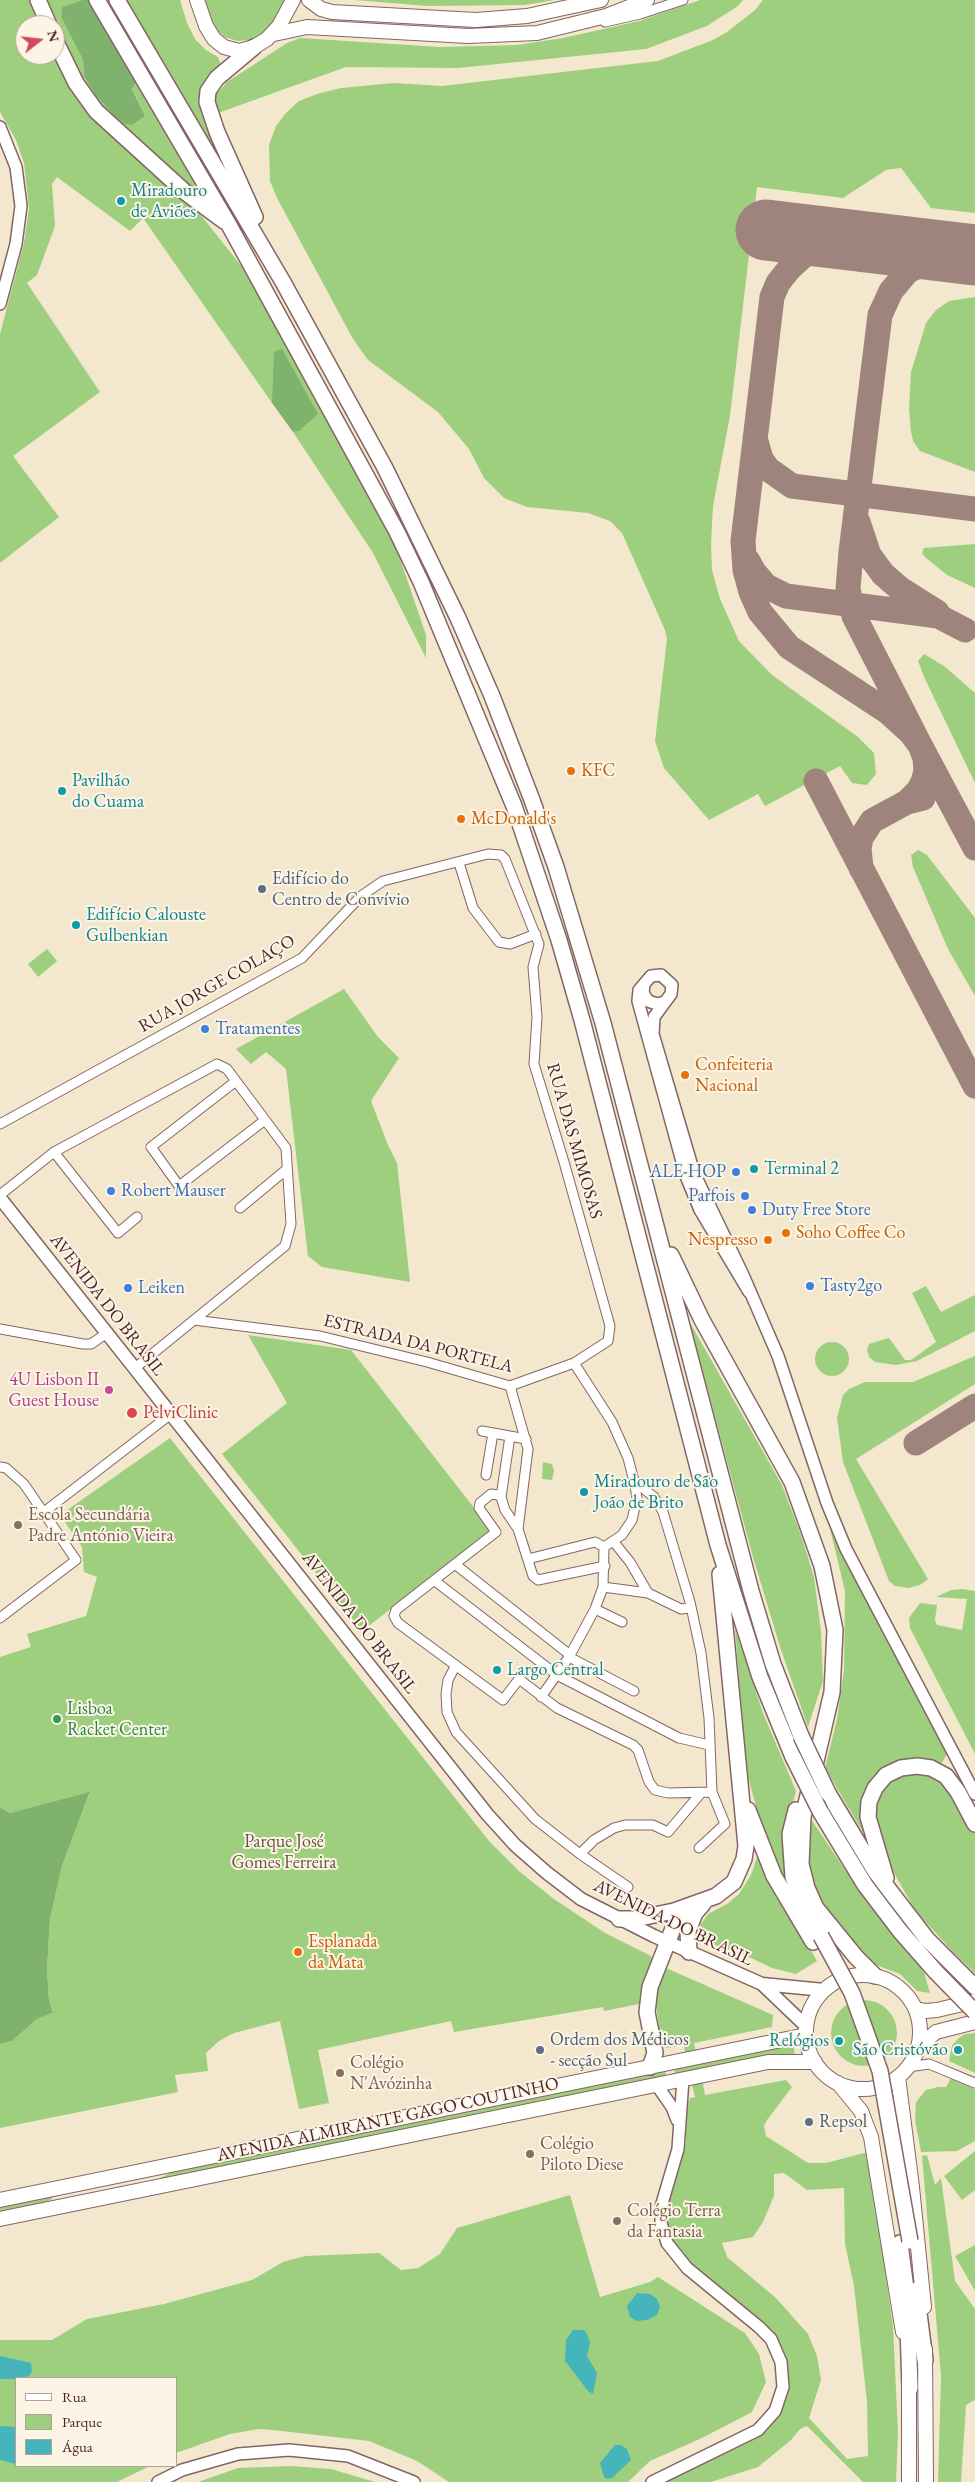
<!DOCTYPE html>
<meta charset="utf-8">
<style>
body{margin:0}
#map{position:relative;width:975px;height:2482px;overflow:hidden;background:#f3e8cd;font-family:"EB Garamond",serif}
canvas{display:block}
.legend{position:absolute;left:15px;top:2377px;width:162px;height:90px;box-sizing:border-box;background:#fcf5e5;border:1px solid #b59f9b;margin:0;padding:6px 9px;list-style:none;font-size:15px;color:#4a1f2b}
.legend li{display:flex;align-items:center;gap:10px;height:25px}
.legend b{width:25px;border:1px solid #b59f9b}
.north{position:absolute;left:15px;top:15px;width:50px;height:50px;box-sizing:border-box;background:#fcf5e5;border:1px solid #b59f9b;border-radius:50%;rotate:74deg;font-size:14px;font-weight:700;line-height:20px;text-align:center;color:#4a1f2b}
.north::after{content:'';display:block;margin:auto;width:18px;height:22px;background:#d1495b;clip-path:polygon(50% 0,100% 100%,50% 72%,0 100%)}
</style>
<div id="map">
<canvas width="975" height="2482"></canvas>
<ul class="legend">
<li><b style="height:6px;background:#fff"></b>Rua</li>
<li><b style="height:14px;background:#9ecf7e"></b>Parque</li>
<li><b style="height:14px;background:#45b5bb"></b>Água</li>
</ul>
<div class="north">N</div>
</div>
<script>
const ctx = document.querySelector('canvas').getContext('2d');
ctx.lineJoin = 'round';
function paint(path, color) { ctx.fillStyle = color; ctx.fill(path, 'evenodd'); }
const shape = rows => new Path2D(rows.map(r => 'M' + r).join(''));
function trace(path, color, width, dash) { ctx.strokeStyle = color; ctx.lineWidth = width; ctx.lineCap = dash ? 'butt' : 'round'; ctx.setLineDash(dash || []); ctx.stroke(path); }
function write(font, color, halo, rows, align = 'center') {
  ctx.font = font + ' "EB Garamond",serif'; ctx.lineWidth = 4; ctx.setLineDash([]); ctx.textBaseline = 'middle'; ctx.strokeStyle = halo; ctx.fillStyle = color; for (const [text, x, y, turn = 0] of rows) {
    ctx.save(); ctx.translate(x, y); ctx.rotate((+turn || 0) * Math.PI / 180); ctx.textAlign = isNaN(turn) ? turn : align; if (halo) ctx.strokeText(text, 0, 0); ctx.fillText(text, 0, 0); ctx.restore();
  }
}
paint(shape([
 [0,0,29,0,42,25,25,25,25,55,55,55,66,74,200,214,242,267,341,440,398,553,426,635,426,658,373,553,293,432,299,431,274,395,272,403,143,218,130,231,57,177,52,184,55,226,37,275,27,283,100,392,13,456,59,517,0,563,0,334,24,243,29,209,24,163,16,140,0,112],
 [46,0,82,0,62,7,61,17,83,60,84,78,95,94,145,116,132,88,136,82,205,199,203,200,103,109,91,94,75,66],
 [126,0,180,0,187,23,195,39,206,50,218,57,221,65,205,85,242,198],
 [203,0,286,0,273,21,262,34,250,40,237,41,225,37,215,29],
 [354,0,555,0,525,5,428,6],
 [700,0,743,0,738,6,707,26,646,49,458,68,346,67,218,113,216,109,215,96,227,82,287,43,300,38,440,47,517,45,563,38,639,21],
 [763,0,975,0,975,213,931,208,901,168,886,170,843,198,757,187,730,416,713,506,711,544,712,570,720,599,739,641,772,675,858,737,874,753,876,774,867,785,852,783,840,766,765,806,758,794,709,820,664,768,655,741,667,639,665,630,622,533,610,521,588,513,527,507,504,498,484,478,469,449,438,412,368,360,353,339,277,198,270,181,269,145,276,126,286,113,299,101,317,94,341,88,394,83,442,86,658,61,713,40,727,32,755,10],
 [975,297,975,472,920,451,913,441,911,432,909,409,911,372,926,323,936,310,949,301],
 [975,544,975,588,947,575,925,557,922,553,924,548],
 [924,654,944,666,975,693,975,783,925,679,918,661],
 [918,850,927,855,975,918,975,996,948,949,913,867,911,855],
 [47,949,57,961,38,977,28,964],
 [344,989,378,1037,399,1058,371,1101,388,1145,397,1163,410,1282,322,1267,308,1256,286,1069,266,1052,251,1064,236,1049],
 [926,1286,941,1312,975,1295,975,1331,917,1361,896,1365,875,1362,869,1357,867,1350,869,1344,889,1338,905,1360,911,1360,936,1342,912,1293],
 [689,1321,782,1485,801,1535,814,1577,821,1631,823,1681,808,1727,781,1650,753,1557],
 [248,1335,351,1350,492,1531,362,1631,222,1454,287,1403],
 '815 1359a17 17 0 1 1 34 0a17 17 0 1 1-34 0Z',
 [975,1356,975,1384,856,1459,928,1579,920,1585,909,1588,895,1586,889,1581,843,1462,837,1418,843,1395,849,1389,865,1382,913,1382],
 [170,1438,489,1841,520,1872,554,1899,605,1933,651,1956,652,1959,642,1985,639,2004,604,2011,603,2007,454,2032,451,2021,318,2050,329,2103,299,2109,280,2021,234,2033,219,2041,206,2053,208,2071,175,2075,178,2092,0,2128,0,2044,12,2041,37,2019,53,2011,49,2000,47,1969,50,1919,62,1866,90,1793,10,1813,0,1807,0,1657,31,1647,27,1634,86,1616,97,1577,84,1572,82,1547,60,1515],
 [543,1462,552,1464,554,1471,552,1480,542,1479],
 [830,1529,947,1754,940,1766,916,1760,871,1786,874,1851,825,1768,837,1719,844,1670,845,1591],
 [963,1589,975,1591,975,1754,910,1628,909,1618,920,1603,937,1605,935,1620,937,1625,962,1630,967,1599,936,1597,951,1590],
 [735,1629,763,1713,796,1791,785,1833,793,1897,778,1869,764,1835,746,1770],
 [915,1771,929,1774,945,1785,957,1799,975,1834,975,1973,952,1951,915,1910,882,1852,875,1814,879,1791,892,1777],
 [811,1819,864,1898,924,1972,930,1993,917,1991,900,1974,868,1962,826,1908,817,1891,807,1854,807,1837],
 [758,1854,782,1899,817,1961,796,1974,772,1968,749,1957,698,1939,701,1924,708,1914,727,1904,739,1894,751,1875],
 [666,1968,773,2015,772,2027,694,2043,697,2056,686,2059,684,2045,666,2048,661,2043,656,2004,658,1989],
 '831 2033a33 33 0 1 1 66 0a33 33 0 1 1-66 0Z',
 [975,2033,975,2073,949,2061,952,2045,959,2038,965,2034],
 [793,2042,795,2055,765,2056,675,2074,674,2069],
 [665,2070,666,2076,161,2180,160,2178,174,2171],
 [690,2078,702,2079,705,2095,786,2080,792,2087,767,2120,764,2126,766,2136,808,2163,826,2163,868,2152,893,2326,898,2433,896,2482,863,2482,807,2426,800,2429,791,2440,758,2467,711,2482,665,2482,755,2439,767,2431,782,2410,788,2393,789,2380,785,2355,772,2333,688,2261,676,2247,668,2229,667,2216,669,2198,686,2142,686,2109,690,2098,695,2097],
 [784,2173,807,2190,844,2188,845,2244,854,2286,867,2402,868,2456,847,2459,809,2418,821,2380,817,2356,808,2334,776,2298,727,2257,722,2243,753,2237,763,2222,774,2196,774,2174],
 [951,2078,975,2089,975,2141,957,2151,921,2152,915,2120,916,2102,926,2090,938,2087,946,2087],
 [975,2151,975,2190,962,2200,944,2176],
 [927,2155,935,2185,941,2178,955,2281,975,2309,975,2400,966,2405,961,2482,938,2482,941,2376,922,2156],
 [570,2195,600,2297,650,2282,658,2277,745,2333,759,2354,766,2382,752,2412,702,2438,650,2461,628,2482,449,2482,417,2461,369,2441,273,2430,259,2429,230,2434,176,2453,176,2378,16,2378,16,2466,150,2466,117,2482,0,2482,0,2340,52,2340,87,2319,164,2304,252,2280,283,2262,305,2256,379,2253,401,2270,418,2268,440,2254,457,2228],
 [52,2196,52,2199,41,2204,0,2213,0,2207],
 [975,2245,975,2291,955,2256],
 [290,2466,331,2469,375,2482,198,2482,238,2468]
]), '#9ecf7e');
paint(shape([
 [82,0,89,0,136,82,132,89,145,116,132,125,125,124,114,115,95,94,84,77,83,60,61,17,62,7],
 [282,349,318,414,299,431,293,432,272,403,274,352],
 [90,1792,62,1866,50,1919,47,1969,49,2000,53,2012,37,2019,12,2041,0,2044,0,1807,10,1813]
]), '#7eb26d');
paint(shape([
 [637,2293,650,2294,657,2299,660,2307,657,2315,647,2320,636,2321,630,2317,627,2306],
 [573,2330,584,2330,587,2334,590,2342,587,2356,597,2373,593,2394,588,2391,565,2361,566,2340],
 [0,2356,31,2363,32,2371,29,2376,16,2379,0,2379],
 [0,2426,16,2427,16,2464,0,2460],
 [615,2445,621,2445,627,2449,631,2460,612,2478,607,2479,604,2477,600,2463]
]), '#45b5bb');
trace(shape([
 [850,241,830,244,803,256,789,269,778,283,772,297,743,541,745,570,751,592,760,612,789,647,888,712,911,733,920,745,975,848],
 [755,438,761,459,768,469,792,486,975,509],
 [858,522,869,555,883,574,899,588,937,612],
 [748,561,754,572,766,586,786,596,938,616,965,630],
 [816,781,975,1086],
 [907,802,918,791,923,782,926,771,925,758,920,745,854,616,848,589,851,552,880,315,891,291,908,271,935,258,968,254],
 [861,868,859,848,861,838,872,821,907,802,923,798],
 [916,1443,975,1406]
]), '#9e847c', 25);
trace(shape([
 [766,230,975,255]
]), '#9e847c', 61);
const minor = shape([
 [605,22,640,14,683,0],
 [459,863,473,908,499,942,510,944,536,934],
 [236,1081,151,1147,179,1186,265,1120],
 [0,1124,302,958,361,896,383,881,488,854,501,855,505,859,539,944,533,967,537,1017,534,1064,564,1162,610,1326,608,1341,574,1363,510,1386,427,1362,320,1336,194,1320],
 [54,1152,118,1233,137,1217],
 [0,1195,54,1152,217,1064,227,1069,286,1148,291,1224,285,1246,135,1368],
 [240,1208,287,1169],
 [0,1329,83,1344,91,1344,107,1333],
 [574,1363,612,1422,628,1458,634,1481,637,1498,632,1520,622,1535,604,1547],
 [510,1386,528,1449,518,1529,533,1576,538,1580,605,1566],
 [482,1431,526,1439],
 [510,1436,501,1497,505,1510,518,1529],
 [0,1467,6,1468,24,1484,76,1560,0,1618],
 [486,1475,493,1433],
 [634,1481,654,1497,663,1512,690,1602,701,1653,709,1718,712,1792,725,1824,699,1848],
 [501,1497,498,1495,491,1494,480,1503,479,1508,496,1532,396,1610,394,1616,398,1623,503,1700,519,1679,557,1708,633,1745,638,1750,649,1782,655,1790,668,1793,712,1792],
 [44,1512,171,1414],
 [613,1541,630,1562,648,1593,681,1609,691,1608],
 [528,1559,595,1542,604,1547],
 [456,1565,570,1655],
 [435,1581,557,1675,679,1738,709,1745],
 [603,1587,648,1593],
 [595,1609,622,1622],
 [569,1657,634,1691],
 [456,1665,448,1680,446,1694,447,1712,456,1732,535,1819,580,1854,628,1887],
 [541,1697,569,1657,595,1609,603,1587,604,1547],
 [580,1854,594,1840,614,1828,625,1825,653,1825,668,1832,701,1793],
 [908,2067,929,2064,975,2083]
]);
const tertiary = shape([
 [0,127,16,167,21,206,16,244,0,304],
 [644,985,643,993,648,1001,657,1004,665,1002],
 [749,1292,700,1210,686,1176,638,1001,639,990,651,976,661,975,672,985,671,994,654,1017,653,1034,694,1173,743,1275,778,1356,827,1503,846,1549,975,1794],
 [656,2084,672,2107,677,2120],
 [158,2482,182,2470,238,2454,289,2450,348,2456,414,2482],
 [652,2482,758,2430,775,2411,783,2387,781,2362,771,2339,759,2327,687,2268,667,2243,661,2223,661,2207,678,2149,683,2079]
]);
const secondary = shape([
 [0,1198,487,1814,515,1845,547,1873,581,1899,654,1936,762,1984,824,1990],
 [762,1984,806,2026]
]);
const primary = shape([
 [197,0,206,26,214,39,224,47,239,51,254,47,267,39,279,26,293,0],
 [309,0,321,9,332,12,476,20,527,16,601,0],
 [274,34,307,27,468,36,537,33,606,16,647,0],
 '806 2032a57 57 0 1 1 114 0a57 57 0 1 1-114 0Z',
 [916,2009,925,2011,937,2010,975,2001],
 [917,2048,936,2032,975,2022],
 [898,2077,912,2187,924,2307],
 [838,2083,861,2111,871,2137,903,2332],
 [0,2200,806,2035],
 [0,2219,768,2062,815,2062],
 [925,2349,926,2482],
 [909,2378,909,2482]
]);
const trunk = shape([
 [38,0,49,25],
 [97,0,229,225,397,532,421,582,514,806,559,940,582,1020,718,1545,760,1677,793,1757],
 [117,0,283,282,385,468,458,618,492,696,532,800,556,867,603,1023,751,1591,773,1664,801,1736],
 [55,40,76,83,96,111,185,192,224,221],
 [254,47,217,78,208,91,207,102,217,132,255,217],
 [671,1255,702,1320,792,1482,822,1566,835,1630,832,1692,803,1817,801,1864,807,1888,816,1908,856,1957,875,1976],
 [828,1793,875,1871,890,1891,927,1939,975,1987],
 [748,1810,774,1876,813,1942],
 [796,1810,790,1834,793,1877,805,1911,821,1936],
 [820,1811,865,1885,900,1931,936,1972],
 [886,1878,868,1817,869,1802,875,1788,886,1775,901,1768,917,1766,931,1768,946,1776,958,1792,975,1824],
 [619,1919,635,1919,674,1911,716,1896,734,1882,744,1859,746,1846,720,1574],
 [689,1952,688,1931,695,1913,703,1904],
 [650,2067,655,2053,647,2012,650,1987,674,1926,679,1917,690,1908],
 [900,2243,907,2297,910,2388],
 [916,2290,925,2360]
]);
trace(minor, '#856564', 11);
trace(tertiary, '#856564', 14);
trace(secondary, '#856564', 15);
trace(primary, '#856564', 16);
trace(trunk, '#856564', 18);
trace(minor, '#fff', 9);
trace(tertiary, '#fff', 11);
trace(secondary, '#fff', 12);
trace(primary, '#fff', 14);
trace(trunk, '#fff', 15);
const trunkBridge = shape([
 [801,1736,828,1793],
 [793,1757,820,1811],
 [821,1936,852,1993,880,2071,910,2241],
 [936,1972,975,2012]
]);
trace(trunkBridge, '#856564', 18, []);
trace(trunkBridge, '#fff', 15);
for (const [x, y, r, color] of [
 [121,201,5,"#0f9aa8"],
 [571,771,5,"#e8710a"],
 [62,791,5,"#0f9aa8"],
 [461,819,5,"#e8710a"],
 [262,889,5,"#5c6f8a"],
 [76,925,5,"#0f9aa8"],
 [205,1029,5,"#3f7fe0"],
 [685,1075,5,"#e8710a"],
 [754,1169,5,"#0f9aa8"],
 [736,1172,5,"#3f7fe0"],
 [111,1191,5,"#3f7fe0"],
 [745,1196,5,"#3f7fe0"],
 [752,1210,5,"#3f7fe0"],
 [786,1233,5,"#e8710a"],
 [768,1240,5,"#e8710a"],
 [810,1286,5,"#3f7fe0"],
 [128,1288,5,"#3f7fe0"],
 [109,1390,5,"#d1479c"],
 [132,1413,6,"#e0444e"],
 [584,1492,5,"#0f9aa8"],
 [18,1525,5,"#8d6e63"],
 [497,1670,5,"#0f9aa8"],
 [57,1719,5,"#2e9e5b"],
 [298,1952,5,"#e8710a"],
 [839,2041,5,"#0f9aa8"],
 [540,2050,5,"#5c6f8a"],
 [958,2050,5,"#0f9aa8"],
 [340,2073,5,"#8d6e63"],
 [809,2122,5,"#5c6f8a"],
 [530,2154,5,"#8d6e63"],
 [617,2221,5,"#8d6e63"]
]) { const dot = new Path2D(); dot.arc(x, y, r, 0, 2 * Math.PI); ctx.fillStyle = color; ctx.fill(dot); trace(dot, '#fcf5e5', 2); }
write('18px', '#0d838f', '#fcf5e5', [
 ["Miradouro",131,191],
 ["de Aviões",131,212],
 ["Pavilhão",72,781],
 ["do Cuama",72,802],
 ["Edifício Calouste",86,915],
 ["Gulbenkian",86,936],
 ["Terminal 2",764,1169],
 ["Miradouro de São",594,1482],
 ["João de Brito",594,1503],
 ["Largo Central",507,1670],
 ["Relógios",829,2041,"right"],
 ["São Cristóvão",948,2050,"right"]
], 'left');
write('18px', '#c56008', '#fcf5e5', [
 ["KFC",581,771],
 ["McDonald's",471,819],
 ["Confeiteria",695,1065],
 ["Nacional",695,1086],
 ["Soho Coffee Co",796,1233],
 ["Nespresso",758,1240,"right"],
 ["Esplanada",308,1942],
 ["da Mata",308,1963]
], 'left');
write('18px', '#4e5e75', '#fcf5e5', [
 ["Edifício do",272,879],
 ["Centro de Convívio",272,900],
 ["Ordem dos Médicos",550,2040],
 ["- secção Sul",550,2061],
 ["Repsol",819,2122]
], 'left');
write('18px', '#4a1f2b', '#fcf5e5', [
 ["RUA JORGE COLAÇO",217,984,-30],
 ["RUA DAS MIMOSAS",574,1141,74],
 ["AVENIDA DO BRASIL",107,1305,52],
 ["ESTRADA DA PORTELA",418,1344,14],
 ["AVENIDA DO BRASIL",359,1623,52],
 ["AVENIDA DO BRASIL",673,1923,26],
 ["AVENIDA ALMIRANTE GAGO COUTINHO",388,2120,-12]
]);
write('18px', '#366cbe', '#fcf5e5', [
 ["Tratamentes",215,1029],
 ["ALE-HOP",726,1172,"right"],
 ["Robert Mauser",121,1191],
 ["Parfois",735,1196,"right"],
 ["Duty Free Store",762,1210],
 ["Tasty2go",820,1286],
 ["Leiken",138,1288]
], 'left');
write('18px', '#b23c85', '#fcf5e5', [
 ["4U Lisbon II",99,1380],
 ["Guest House",99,1401]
], 'right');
write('18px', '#be3a42', '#fcf5e5', [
 ["PelviClinic",143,1413]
], 'left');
write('18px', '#785e54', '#fcf5e5', [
 ["Escola Secundária",28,1515],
 ["Padre António Vieira",28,1536],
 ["Colégio",350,2063],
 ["N'Avózinha",350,2084],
 ["Colégio",540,2144],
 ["Piloto Diese",540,2165],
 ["Colégio Terra",627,2211],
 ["da Fantasia",627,2232]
], 'left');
write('18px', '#27864d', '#fcf5e5', [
 ["Lisboa",67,1709],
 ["Racket Center",67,1730]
], 'left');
write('18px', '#635444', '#fcf5e5', [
 ["Parque José",284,1842],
 ["Gomes Ferreira",284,1863]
]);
</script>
